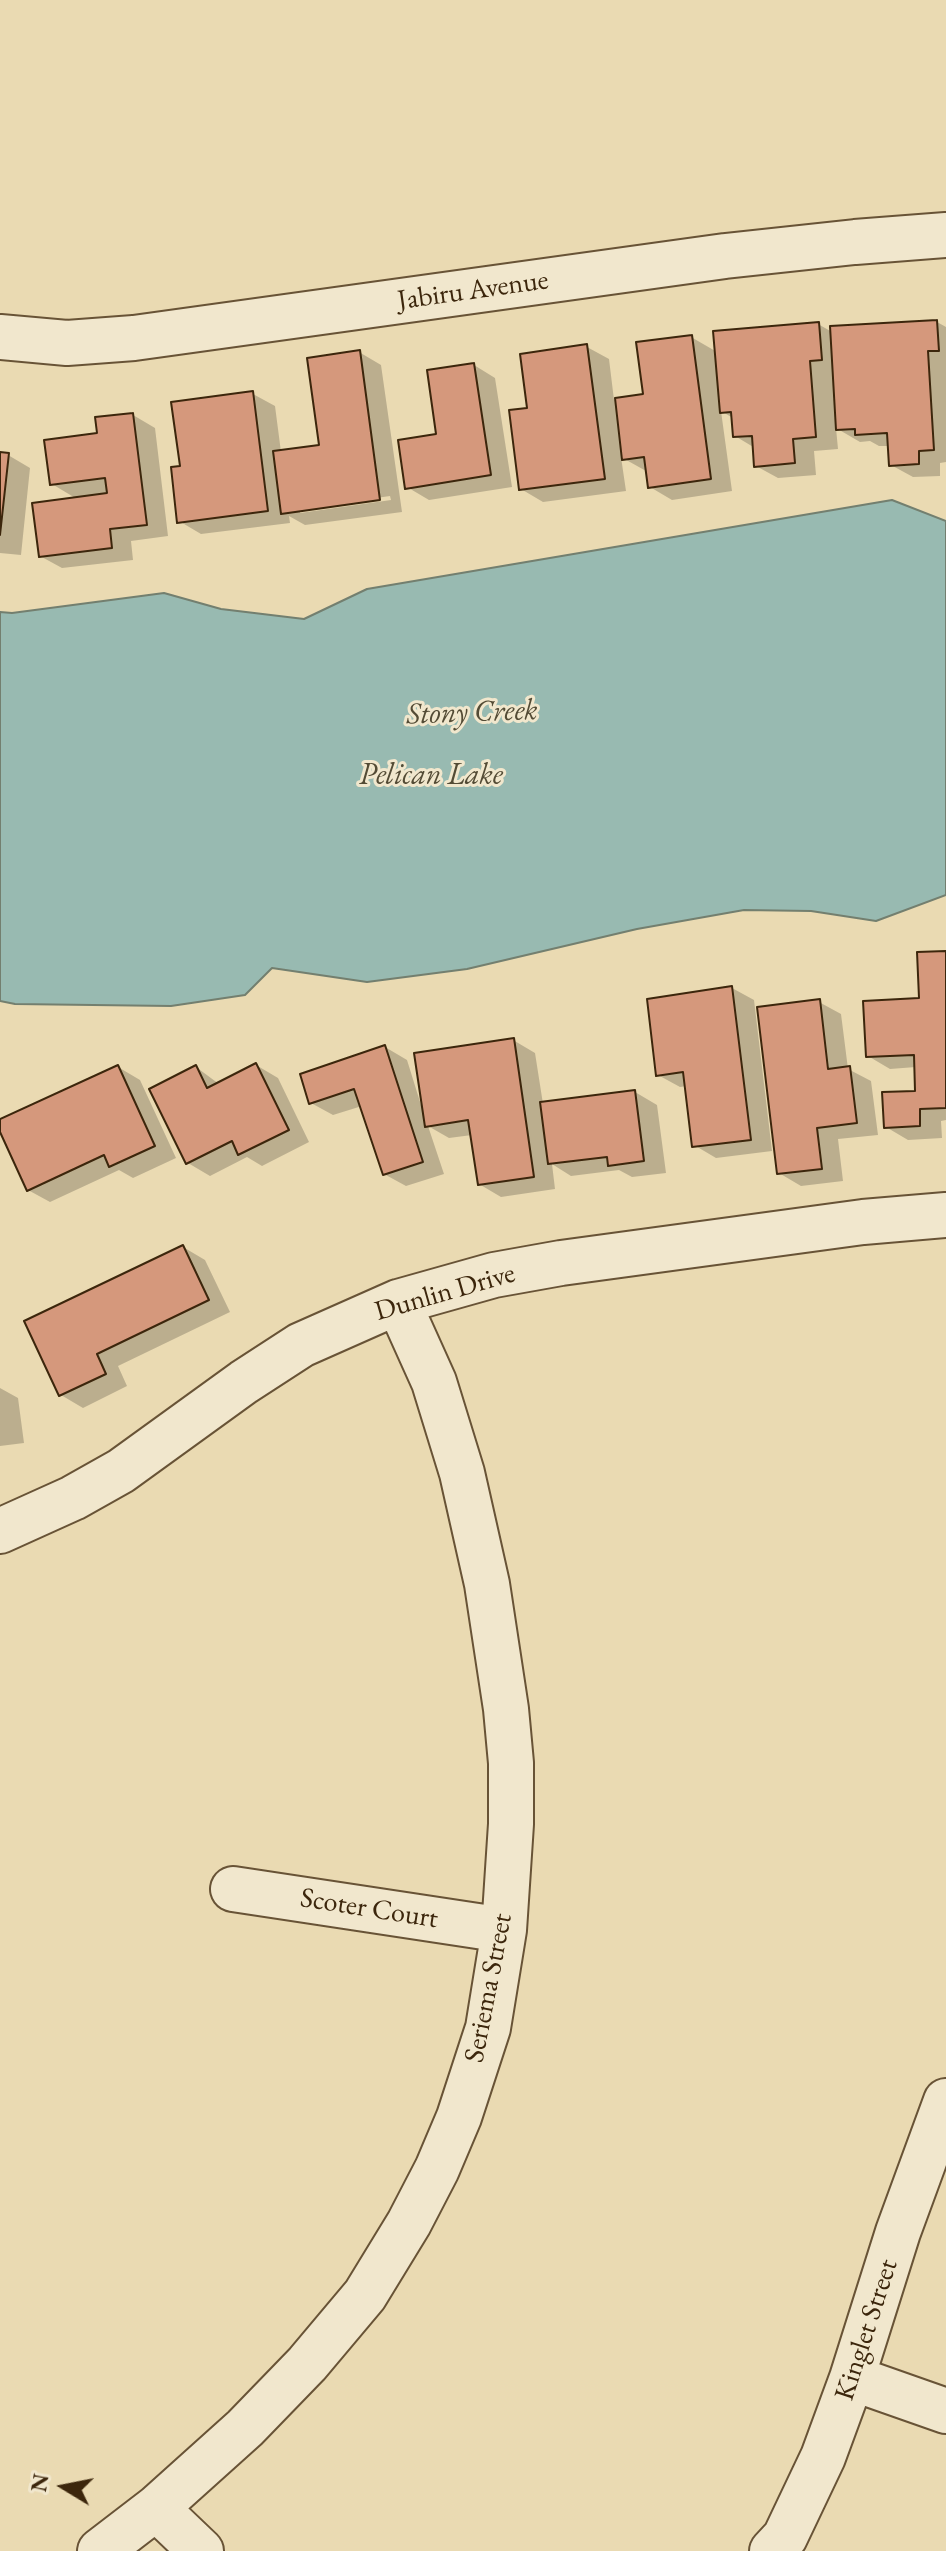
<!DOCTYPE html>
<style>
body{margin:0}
#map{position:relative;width:946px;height:2551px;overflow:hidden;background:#eadab2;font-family:"EB Garamond",serif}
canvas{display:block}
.north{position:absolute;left:24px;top:2447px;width:80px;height:80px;-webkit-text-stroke:6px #f1e7cd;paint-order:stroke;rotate:280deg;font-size:22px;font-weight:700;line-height:32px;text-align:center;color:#3c260c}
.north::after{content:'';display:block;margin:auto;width:28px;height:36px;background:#3c260c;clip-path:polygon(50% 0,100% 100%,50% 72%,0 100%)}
</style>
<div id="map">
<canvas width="946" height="2551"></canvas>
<div class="north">N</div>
</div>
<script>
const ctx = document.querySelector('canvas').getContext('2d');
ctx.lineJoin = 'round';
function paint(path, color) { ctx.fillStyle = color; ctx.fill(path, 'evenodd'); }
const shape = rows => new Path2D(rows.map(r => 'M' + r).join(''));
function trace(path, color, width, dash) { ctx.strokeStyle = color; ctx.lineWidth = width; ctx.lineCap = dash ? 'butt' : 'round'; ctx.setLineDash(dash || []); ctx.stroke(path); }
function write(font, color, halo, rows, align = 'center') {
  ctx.font = font + ' "EB Garamond",serif'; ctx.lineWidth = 6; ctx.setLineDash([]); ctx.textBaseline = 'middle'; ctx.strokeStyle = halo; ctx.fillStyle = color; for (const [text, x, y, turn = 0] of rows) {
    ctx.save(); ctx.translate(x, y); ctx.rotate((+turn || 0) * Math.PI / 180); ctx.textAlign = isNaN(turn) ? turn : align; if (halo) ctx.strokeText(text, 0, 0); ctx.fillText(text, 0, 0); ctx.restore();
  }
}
const water = shape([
 [892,500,946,521,946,895,876,921,811,911,744,910,637,929,467,969,367,982,272,968,245,995,171,1006,15,1004,0,1001,0,612,12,613,164,593,221,609,304,619,367,589,892,500]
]);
paint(water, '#98bab1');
trace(water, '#737f6f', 2);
paint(shape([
 [937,322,946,327,946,462,940,463,940,476,913,477,891,465,890,446,879,446,870,441,860,442,836,428,838,449,814,451,816,475,778,478,756,466,755,448,735,436,733,418,721,411,732,491,672,500,650,487,646,471,621,457,626,491,543,502,521,489,529,410,587,347,609,359,614,400,645,396,691,337,717,352,818,324,832,332],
 [359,352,381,365,402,512,305,525,289,516,290,523,201,534,179,521,182,468,253,394,275,406,281,452,321,446],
 [390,496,391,500,300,513,300,509],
 [474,365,495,378,512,487,429,500,407,487,439,436],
 [133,415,155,428,168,536,131,541,133,560,62,568,40,556,77,499,52,484,99,435],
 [0,454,8,455,30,468,21,555,0,553],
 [946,953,946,1120,941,1121,942,1138,908,1140,886,1127,918,1093,916,1067,890,1069,868,1056,921,1000],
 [732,988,754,1000,772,1151,716,1158,694,1145,687,1086,680,1087,658,1075],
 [819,1002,841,1014,848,1069,871,1081,878,1135,838,1139,843,1181,801,1186,779,1173],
 [513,1040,535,1053,543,1104,635,1092,657,1105,666,1173,632,1177,619,1170,571,1176,552,1164,555,1189,501,1197,479,1184,472,1135,449,1138,428,1126,444,1174,406,1186,384,1174,362,1106,333,1115,311,1103,385,1047,407,1060,421,1105,424,1105],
 [256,1065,278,1078,309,1142,262,1166,247,1157,210,1176,188,1163,196,1067,219,1084],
 [118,1067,140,1080,176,1158,133,1178,119,1170,50,1202,28,1190,0,1127,0,1121],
 [183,1247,205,1260,230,1312,118,1366,127,1386,83,1408,61,1395],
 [0,1388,18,1398,24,1443,0,1446]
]), '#0003');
const building = shape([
 [937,320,939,351,928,351,934,450,919,451,919,464,889,466,887,433,855,435,855,429,836,430,830,326,937,320],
 [819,322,822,360,810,361,816,437,793,439,795,463,754,467,752,436,733,437,731,412,720,413,713,331,819,322],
 [692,335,711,479,648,488,644,457,622,460,615,398,643,394,636,342,692,335],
 [587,344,605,479,519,490,509,410,527,408,520,354,587,344],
 [360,350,380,500,281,514,273,451,319,445,307,358,360,350],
 [474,363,491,475,405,489,398,440,436,434,427,370,474,363],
 [253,391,268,511,177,523,171,467,180,466,171,402,253,391],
 [133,413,147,525,110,529,112,548,39,557,32,503,107,493,105,478,50,485,44,440,97,433,95,417,133,413],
 [0,452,9,453,0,535,0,452],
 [946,951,946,1108,920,1109,920,1126,884,1128,882,1092,915,1091,914,1055,866,1057,863,1001,919,998,917,952,946,951],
 [732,986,751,1140,692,1147,683,1072,656,1076,647,999,732,986],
 [820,999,828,1069,850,1066,857,1123,817,1128,822,1169,777,1174,757,1007,820,999],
 [514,1038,534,1177,478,1185,468,1120,425,1127,414,1053,514,1038],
 [385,1045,423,1162,383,1175,354,1089,309,1104,300,1074,385,1045],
 [256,1063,289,1130,238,1155,232,1141,186,1164,149,1089,196,1065,207,1088,256,1063],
 [118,1065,155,1146,109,1167,104,1155,27,1191,0,1132,0,1119,118,1065],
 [635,1090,644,1161,608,1166,607,1157,548,1164,540,1102,635,1090],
 [183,1245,209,1300,97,1354,106,1374,59,1396,24,1321,183,1245]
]);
paint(building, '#d5987c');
trace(building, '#3c260c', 2);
const minor = shape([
 [0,337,67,343,134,338,725,256,855,242,946,235],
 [0,1531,73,1498,121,1471,244,1382,301,1345,398,1302,494,1275,561,1263,863,1222,946,1215],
 [233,1889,504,1930],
 [852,2378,946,2411],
 [156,2508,201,2551],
 [100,2551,156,2508,245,2428,307,2364,365,2295,409,2223,437,2169,459,2117,488,2028,504,1930,511,1824,511,1763,506,1709,487,1584,462,1473,434,1382,398,1302],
 [772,2551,785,2537,823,2457,852,2378,898,2232,946,2101]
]);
trace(minor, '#685336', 48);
trace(minor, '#f1e7cd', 44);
write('28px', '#3c260c', '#f1e7cd', [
 ["Jabiru Avenue",473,291,-8],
 ["Dunlin Drive",445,1293,-16],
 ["Scoter Court",369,1909,9],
 ["Seriema Street",489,1988,-79],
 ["Kinglet Street",867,2330,-72]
]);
write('italic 30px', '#534b35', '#f1e7cd', [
 ["Stony Creek",472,713,-2],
 ["Pelican Lake",431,776]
]);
</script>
